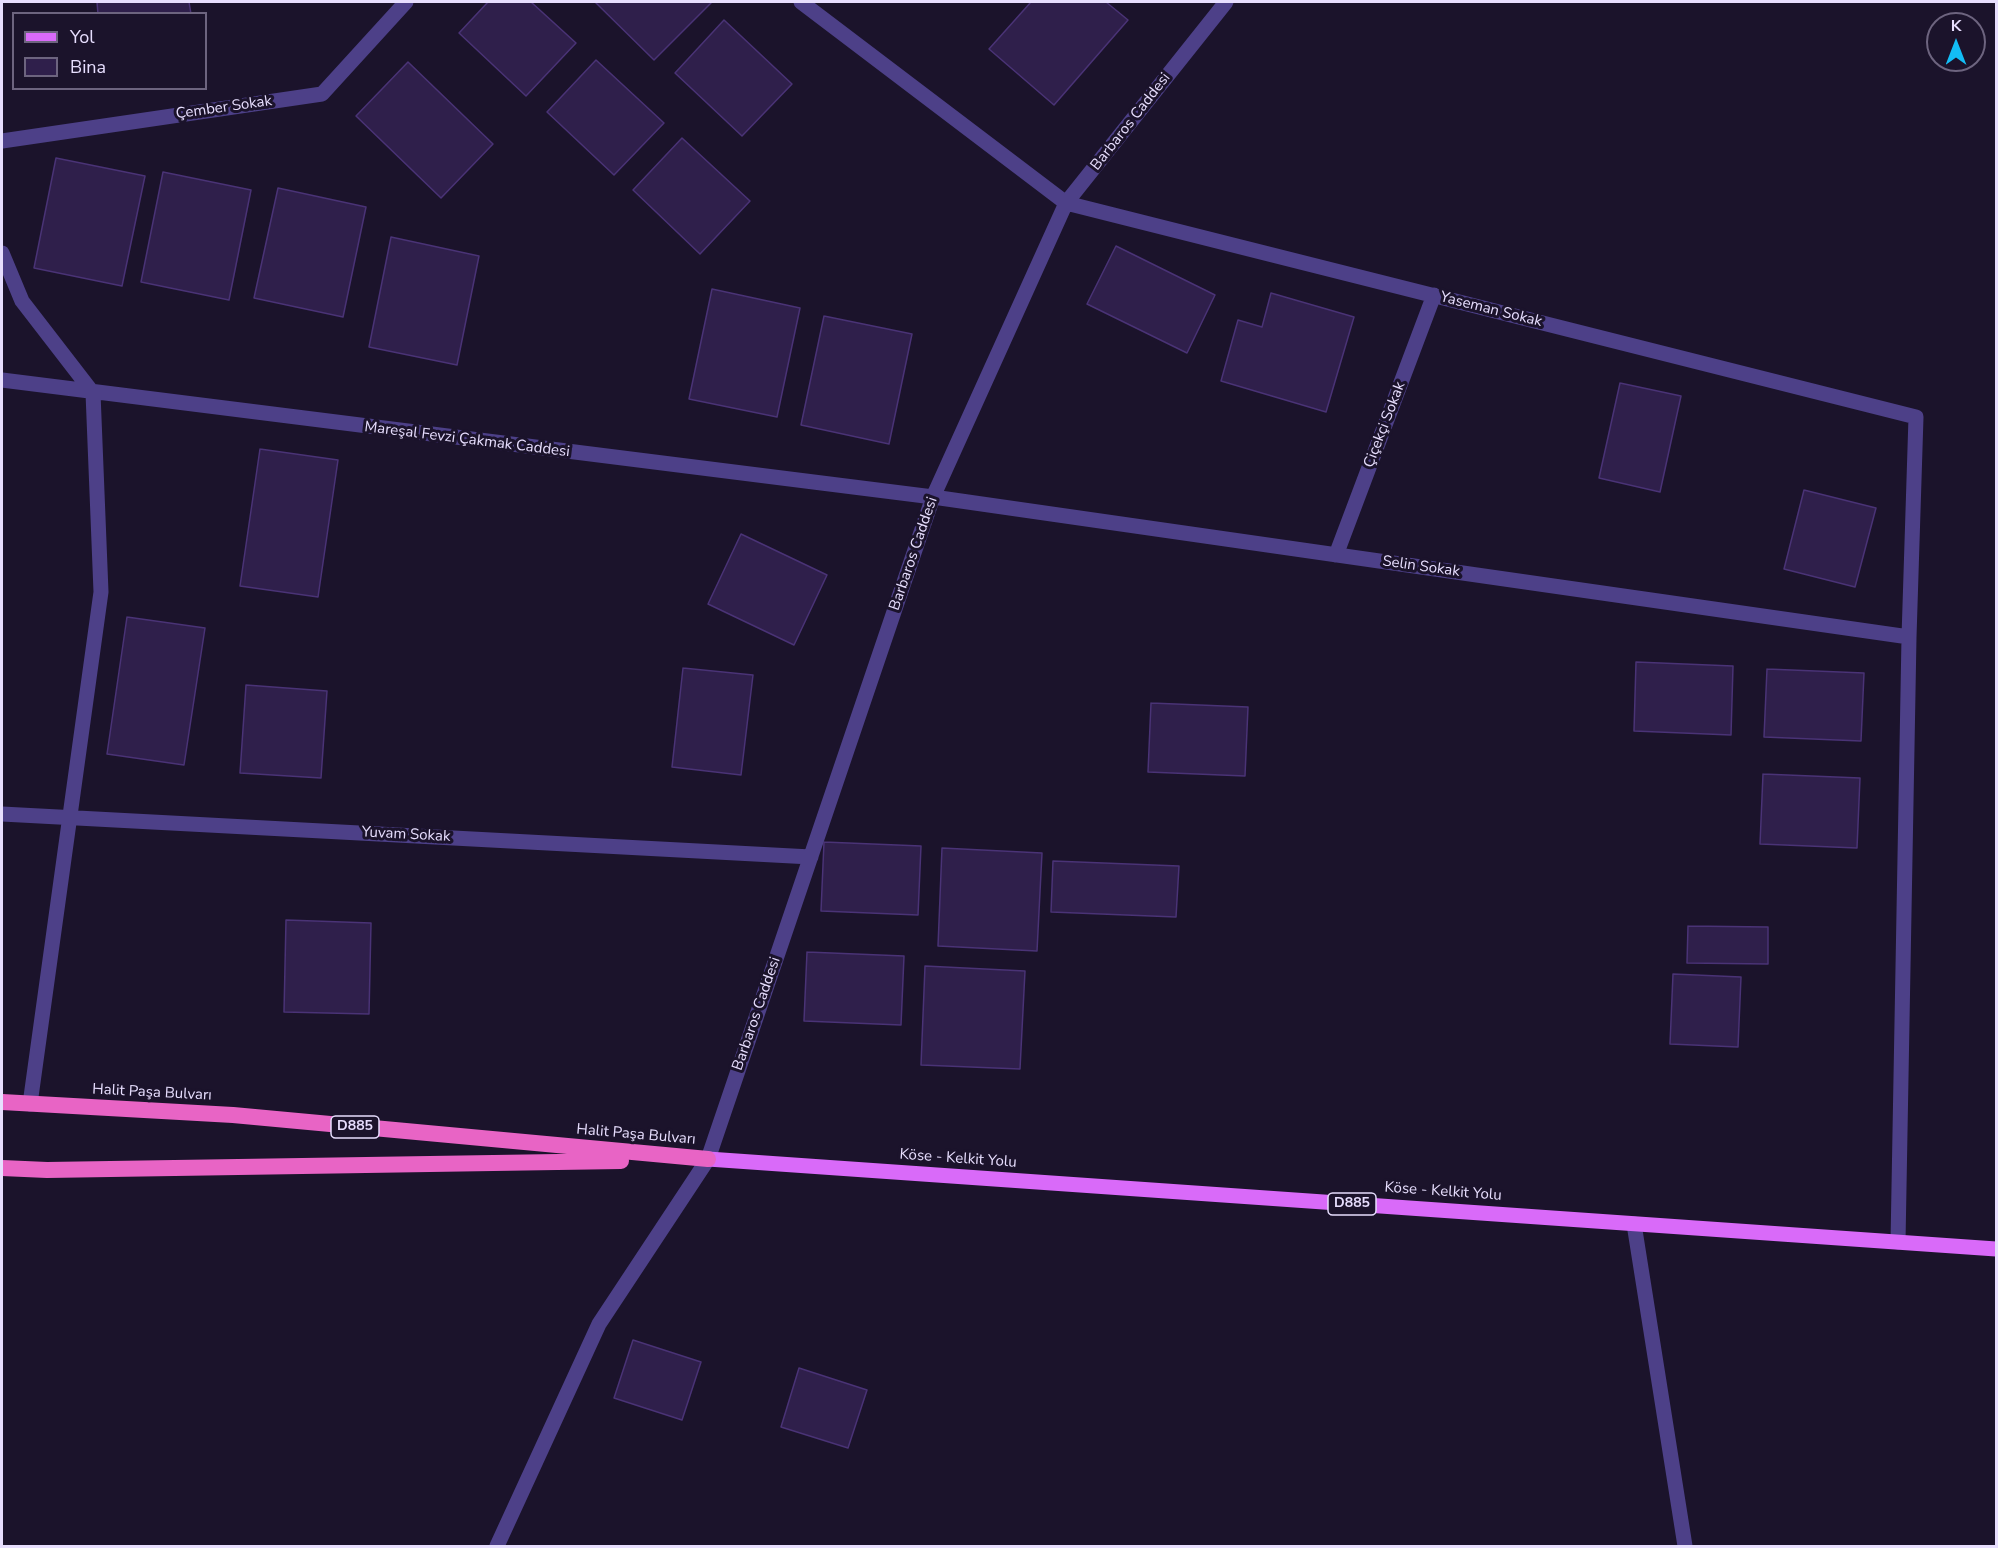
<!DOCTYPE html>
<meta charset="utf-8">
<style>
body{margin:0}
#map{position:relative;width:1998px;height:1548px;overflow:hidden;background:#1b132b;font-family:"Nunito Sans",sans-serif}
canvas{display:block}
.frame{position:absolute;inset:0;border:3px solid #e7defe;pointer-events:none}
.legend{position:absolute;left:12px;top:12px;width:195px;height:78px;box-sizing:border-box;background:#1b132b;border:2px solid #6d647f;margin:0;padding:8px 10px;list-style:none;font-size:18px;color:#e7defe}
.legend li{display:flex;align-items:center;gap:12px;height:30px}
.legend b{width:30px;border:2px solid #6d647f}
.north{position:absolute;left:1926px;top:12px;width:60px;height:60px;box-sizing:border-box;background:#1b132b;border:2px solid #6d647f;border-radius:50%;rotate:0deg;font-size:16px;font-weight:700;line-height:24px;text-align:center;color:#e7defe}
.north::after{content:'';display:block;margin:auto;width:21px;height:27px;background:#13bdf5;clip-path:polygon(50% 0,100% 100%,50% 72%,0 100%)}
</style>
<div id="map">
<canvas width="1998" height="1548"></canvas>
<div class="frame"></div>
<ul class="legend">
<li><b style="height:8px;background:#d96af9"></b>Yol</li>
<li><b style="height:16px;background:#2f1f4b"></b>Bina</li>
</ul>
<div class="north">K</div>
</div>
<script>
const ctx = document.querySelector('canvas').getContext('2d');
ctx.lineJoin = 'round';
function paint(path, color) { ctx.fillStyle = color; ctx.fill(path, 'evenodd'); }
const shape = rows => new Path2D(rows.map(r => 'M' + r).join(''));
function trace(path, color, width, dash) { ctx.strokeStyle = color; ctx.lineWidth = width; ctx.lineCap = dash ? 'butt' : 'round'; ctx.setLineDash(dash || []); ctx.stroke(path); }
function write(font, color, halo, rows, align = 'center') {
  ctx.font = font + ' "Nunito Sans",sans-serif'; ctx.lineWidth = 6; ctx.setLineDash([]); ctx.textBaseline = 'middle'; ctx.strokeStyle = halo; ctx.fillStyle = color; for (const [text, x, y, turn = 0] of rows) {
    ctx.save(); ctx.translate(x, y); ctx.rotate((+turn || 0) * Math.PI / 180); ctx.textAlign = isNaN(turn) ? turn : align; if (halo) ctx.strokeText(text, 0, 0); ctx.fillText(text, 0, 0); ctx.restore();
  }
}
const building = shape([
 [97,2,189,2,191,14,98,14,97,2],
 [488,2,531,2,576,43,526,96,459,33,488,2],
 [595,2,710,2,711,3,654,60,595,2],
 [1031,2,1106,2,1128,20,1054,105,989,49,1031,2],
 [724,20,792,84,742,136,675,73,724,20],
 [596,60,664,123,614,175,547,112,596,60],
 [408,62,493,144,441,198,356,116,408,62],
 [682,138,750,201,700,254,633,190,682,138],
 [56,158,145,176,122,286,34,268,56,158],
 [163,172,251,190,229,300,141,282,163,172],
 [278,188,366,207,343,317,254,298,278,188],
 [391,237,479,256,457,365,369,347,391,237],
 [1116,246,1215,295,1187,353,1087,304,1116,246],
 [712,289,800,308,777,417,689,399,712,289],
 [1271,293,1354,317,1326,412,1221,381,1238,320,1262,327,1271,293],
 [824,316,912,334,889,444,801,425,824,316],
 [1620,383,1681,396,1660,492,1599,478,1620,383],
 [260,449,338,460,318,597,240,586,260,449],
 [1804,490,1876,508,1855,587,1784,569,1804,490],
 [741,534,827,575,794,645,708,604,741,534],
 [127,617,205,628,184,765,107,754,127,617],
 [1636,662,1733,666,1731,735,1634,731,1636,662],
 [683,668,753,675,741,775,672,767,683,668],
 [1767,669,1864,673,1861,741,1764,737,1767,669],
 [246,685,327,691,321,778,240,773,246,685],
 [1151,703,1248,707,1245,776,1148,772,1151,703],
 [1763,774,1860,778,1857,848,1760,844,1763,774],
 [824,842,921,846,918,915,821,911,824,842],
 [942,848,1042,853,1037,951,938,946,942,848],
 [1053,861,1179,866,1176,917,1051,912,1053,861],
 [286,920,371,923,369,1014,284,1012,286,920],
 [1688,926,1768,927,1768,964,1687,963,1688,926],
 [807,952,904,956,901,1025,804,1021,807,952],
 [925,966,1025,971,1020,1069,921,1065,925,966],
 [1673,974,1741,977,1738,1047,1670,1044,1673,974],
 [633,1340,701,1362,682,1420,614,1398,633,1340],
 [799,1368,867,1390,848,1448,781,1427,799,1368]
]);
paint(building, '#2f1f4b');
trace(building, '#4a3376', 1.5);
trace(shape([
 [801,2,1066,203,1916,417,1909,637,1898,1242],
 [2,141,322,94,406,2],
 [2,253,22,301,93,393,101,592,30,1104],
 [2,380,933,497,1909,637],
 [1336,555,1434,295],
 [2,814,811,857],
 [1634,1224,1685,1546],
 [497,1546,599,1324,708,1159,933,497,1066,203,1226,2]
]), '#4d4088', 15);
trace(shape([
 [708,1159,1996,1249]
]), '#d96af9', 15);
trace(shape([
 [2,1102,233,1115,708,1159],
 [2,1168,47,1170,621,1161]
]), '#e864c5', 16);
for (const [x, y, w] of [
 [355,1127,48],
 [1352,1204,48]
]) { const box = new Path2D(); box.roundRect(x - w / 2, y - 11, w, 22, 4.5); ctx.fillStyle = '#1b132b'; ctx.fill(box); trace(box, '#e7defe', 1.5); }
write('bold 14px', '#e7defe', null, [
 ["D885",355,1127],
 ["D885",1352,1204]
]);
write('15px', '#e7defe', '#1b132b', [
 ["Çember Sokak",224,108,-8],
 ["Barbaros Caddesi",1131,122,-52],
 ["Yaseman Sokak",1491,310,14],
 ["Çiçekçi Sokak",1385,425,-69],
 ["Mareşal Fevzi Çakmak Caddesi",467,440,7],
 ["Barbaros Caddesi",914,554,-71],
 ["Selin Sokak",1421,567,8],
 ["Yuvam Sokak",406,835,3],
 ["Barbaros Caddesi",757,1014,-71],
 ["Halit Paşa Bulvarı",152,1093,3],
 ["Halit Paşa Bulvarı",636,1135,5],
 ["Köse - Kelkit Yolu",958,1159,4],
 ["Köse - Kelkit Yolu",1443,1192,4]
]);
</script>
